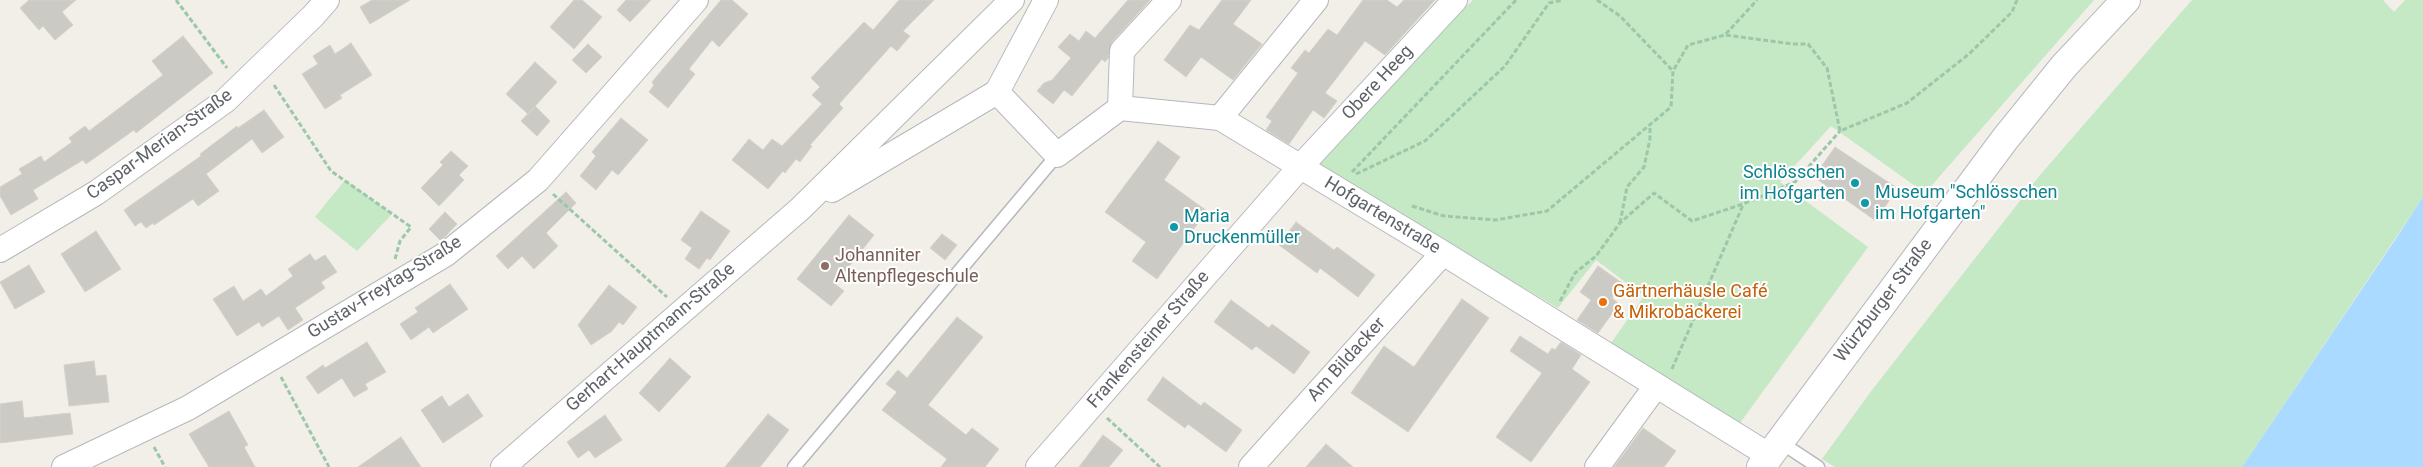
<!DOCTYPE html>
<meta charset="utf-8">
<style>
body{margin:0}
canvas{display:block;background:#f1efe8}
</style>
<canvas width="2423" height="467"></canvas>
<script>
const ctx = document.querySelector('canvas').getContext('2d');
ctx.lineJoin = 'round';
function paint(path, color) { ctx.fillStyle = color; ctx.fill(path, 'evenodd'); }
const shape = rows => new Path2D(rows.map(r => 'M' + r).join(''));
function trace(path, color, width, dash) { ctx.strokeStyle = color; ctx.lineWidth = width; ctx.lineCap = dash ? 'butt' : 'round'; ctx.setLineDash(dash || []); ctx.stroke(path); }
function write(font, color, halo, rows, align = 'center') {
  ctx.font = font + ' Roboto,sans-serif'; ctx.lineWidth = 4; ctx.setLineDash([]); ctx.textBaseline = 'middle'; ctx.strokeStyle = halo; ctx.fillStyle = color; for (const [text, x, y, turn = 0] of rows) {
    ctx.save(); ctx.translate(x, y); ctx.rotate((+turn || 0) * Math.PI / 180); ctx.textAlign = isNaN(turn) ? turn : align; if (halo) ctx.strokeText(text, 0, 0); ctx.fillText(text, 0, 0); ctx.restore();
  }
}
paint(shape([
 [1473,0,2094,0,1925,193,1831,126,1780,182,1868,247,1740,423,1609,346,1644,296,1596,260,1558,308,1311,162],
 [2192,0,2383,0,2394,12,2405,0,2423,0,2423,197,2242,467,1835,467,1822,459,1872,390,2041,174],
 [345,180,392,214,357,251,315,217]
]), '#c5e8c5');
paint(shape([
 [2423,197,2423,467,2242,467,2395,240]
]), '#aadaff');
const building = shape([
 [29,0,76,0,62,12,73,25,55,40,43,26,39,30,20,8,29,0],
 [372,0,410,0,370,24,360,7,372,0],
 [574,0,582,0,602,17,574,49,550,27,574,0],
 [626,0,651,0,630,22,617,10,626,0],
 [721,0,732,0,748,14,719,47,712,40,689,69,695,74,668,108,649,92,654,85,652,82,721,0],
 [899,0,934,0,903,31,910,36,897,51,891,46,839,104,843,108,810,145,812,146,800,162,796,159,785,173,783,171,768,189,732,160,749,139,763,150,772,139,782,146,822,104,812,95,820,87,811,78,864,22,873,30,899,0],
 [1128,0,1150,0,1112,42,1108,58,1105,62,1102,59,1072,96,1064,90,1053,104,1037,91,1044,83,1052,80,1071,58,1058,47,1070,34,1079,41,1086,31,1095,38,1128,0],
 [1222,0,1251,0,1233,24,1262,44,1233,80,1201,57,1186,77,1164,60,1190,25,1199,30,1222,0],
 [1363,0,1387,0,1397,7,1404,0,1435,0,1385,55,1365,41,1325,93,1337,101,1324,118,1313,110,1289,144,1266,130,1272,121,1266,117,1298,73,1291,68,1305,50,1309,53,1328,29,1337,35,1363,0],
 [183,36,213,73,136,133,134,130,86,164,83,160,33,190,38,199,11,215,0,196,0,187,22,174,19,169,41,156,44,162,72,142,69,138,85,126,89,131,163,75,152,61,183,36],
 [351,43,372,75,340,95,342,98,325,109,302,74,318,64,313,56,330,45,335,54,351,43],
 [588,44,602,57,586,73,572,60,588,44],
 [535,62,557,82,528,114,506,94,535,62],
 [535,106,550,121,537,136,521,121,535,106],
 [264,110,284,137,262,153,252,139,206,174,219,191,198,206,193,199,154,225,153,223,146,228,141,222,135,226,124,210,201,156,200,154,237,126,238,128,264,110],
 [621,118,648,140,618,175,612,170,596,190,580,176,596,156,592,152,621,118],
 [1158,141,1180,157,1164,180,1207,211,1157,279,1132,261,1146,242,1105,212,1158,141],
 [1835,147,1897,188,1876,221,1814,177,1835,147],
 [451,151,468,166,459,175,464,180,439,206,421,188,443,165,440,162,451,151],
 [566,192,576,203,546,233,558,246,534,269,522,256,508,269,496,256,566,192],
 [701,211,730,231,710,260,707,258,699,269,685,259,692,248,681,240,701,211],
 [445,212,457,224,441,241,429,229,445,212],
 [849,215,874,235,835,284,844,291,831,306,797,279,849,215],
 [1296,222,1334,250,1337,247,1375,275,1358,297,1320,268,1317,273,1279,245,1296,222],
 [96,231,121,269,85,292,61,254,96,231],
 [942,234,957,245,945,260,930,248,942,234],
 [310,254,315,261,325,255,337,272,321,282,325,288,295,308,303,320,288,330,279,316,262,327,259,322,237,336,213,299,234,286,243,301,261,289,266,296,293,276,288,269,310,254],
 [29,265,45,292,15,309,0,282,29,265],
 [1598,266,1622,283,1612,298,1619,304,1598,333,1577,320,1591,300,1580,292,1598,266],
 [450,284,468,309,433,333,429,327,411,340,400,324,418,312,415,308,450,284],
 [609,285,637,307,623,325,619,322,612,331,591,345,578,325,609,285],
 [1462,299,1489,318,1408,432,1351,393,1384,346,1414,367,1462,299],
 [1231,300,1269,328,1272,324,1310,352,1294,374,1256,346,1252,350,1214,322,1231,300],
 [957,317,983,337,928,405,966,435,972,428,999,449,985,467,941,467,947,459,882,410,897,392,886,384,898,370,907,378,957,317],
 [1520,336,1548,354,1552,348,1555,350,1561,342,1581,355,1572,369,1590,382,1531,462,1496,437,1542,373,1510,351,1520,336],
 [367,342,386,372,365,384,368,389,354,397,342,378,318,394,306,377,323,365,325,368,367,342],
 [670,358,691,377,659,412,639,393,670,358],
 [94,361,96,376,106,375,109,402,69,406,64,365,94,361],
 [1163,377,1201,406,1204,402,1242,430,1226,452,1188,424,1185,428,1147,400,1163,377],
 [468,394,483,416,443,443,421,410,442,396,449,407,468,394],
 [22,401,24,418,70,413,73,434,0,443,0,404,22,401],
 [229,411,248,445,244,447,255,467,209,467,189,434,229,411],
 [768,414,789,430,760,467,725,467,768,414],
 [605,415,622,440,595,458,589,450,578,458,567,442,605,415],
 [1643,428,1676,451,1664,467,1614,467,1643,428],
 [1103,435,1123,450,1109,467,1079,467,1103,435],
 [401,437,421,467,358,467,401,437],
 [1326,444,1353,467,1306,467,1326,444]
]);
paint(building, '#cccac5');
trace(building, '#d6d1c6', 1);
const service = shape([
 [1780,442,1818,467],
 [794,467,1057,155]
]);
const minor = shape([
 [997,92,1057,155,1120,108,1220,118,1443,253,1770,456],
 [1120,108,1122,51,1169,0],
 [1220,118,1316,0],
 [832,190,997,92,1046,0],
 [0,250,96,193,225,101,313,16,327,0],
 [64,467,188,408,446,254,538,180,696,0],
 [503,467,800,209,1012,0],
 [1038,467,1300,167,1455,0],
 [1251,467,1443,253],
 [1597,467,1656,386]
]);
const secondary = shape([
 [1761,467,2005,139,2064,66,2126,0]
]);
trace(service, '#b5b8bc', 15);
trace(minor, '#b5b8bc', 26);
trace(secondary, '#b6babf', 30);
trace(shape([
 [176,0,227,68],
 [1597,0,1620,16,1673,71],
 [1726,35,1793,44,1808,44,1827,68,1840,131,1907,103,1969,54,2012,12,2017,0],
 [274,85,331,171,411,227,400,241,395,259],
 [1352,172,1516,0],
 [1356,174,1425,141,1505,66,1549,3,1563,0],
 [553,194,667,297],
 [1412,206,1444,216,1496,220,1547,211,1671,107,1673,71,1688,45,1725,35,1757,0],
 [1620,223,1627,187,1644,167,1650,139,1650,124],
 [1560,301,1575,273,1596,256,1620,223,1654,193,1692,221,1743,204,1795,182,1840,131],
 [1672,369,1743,205],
 [281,377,329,467],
 [1107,418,1160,467],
 [154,447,165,467]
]), '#9cc7a9', 3, [5, 2.5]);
trace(service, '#fff', 12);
trace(minor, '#fff', 24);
trace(secondary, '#fff', 28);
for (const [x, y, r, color] of [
 [1855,183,5,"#0f9aa8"],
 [1865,203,5,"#0f9aa8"],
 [1174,227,5,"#0f9aa8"],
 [825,266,5,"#8d6e63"],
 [1603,302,5,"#e8710a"]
]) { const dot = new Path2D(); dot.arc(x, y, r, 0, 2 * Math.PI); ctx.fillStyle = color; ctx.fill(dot); trace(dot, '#fff', 2); }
write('18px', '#5f6368', '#fff', [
 ["Obere Heeg",1378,83,-47],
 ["Caspar-Merian-Straße",160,145,-36],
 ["Hofgartenstraße",1382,216,31],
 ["Gustav-Freytag-Straße",385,288,-32],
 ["Würzburger Straße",1884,301,-53],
 ["Gerhart-Hauptmann-Straße",651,338,-41],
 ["Frankensteiner Straße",1149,340,-49],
 ["Am Bildacker",1347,360,-48]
]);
write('18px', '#0d838f', '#fff', [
 ["Schlösschen",1845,173,"right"],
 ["im Hofgarten",1845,194,"right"],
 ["Museum \"Schlösschen",1875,193],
 ["im Hofgarten\"",1875,214],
 ["Maria",1184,217],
 ["Druckenmüller",1184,238]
], 'left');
write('18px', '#785e54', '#fff', [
 ["Johanniter",835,256],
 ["Altenpflegeschule",835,277]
], 'left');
write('18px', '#c56008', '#fff', [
 ["Gärtnerhäusle Café",1613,292],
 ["& Mikrobäckerei",1613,313]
], 'left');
</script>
